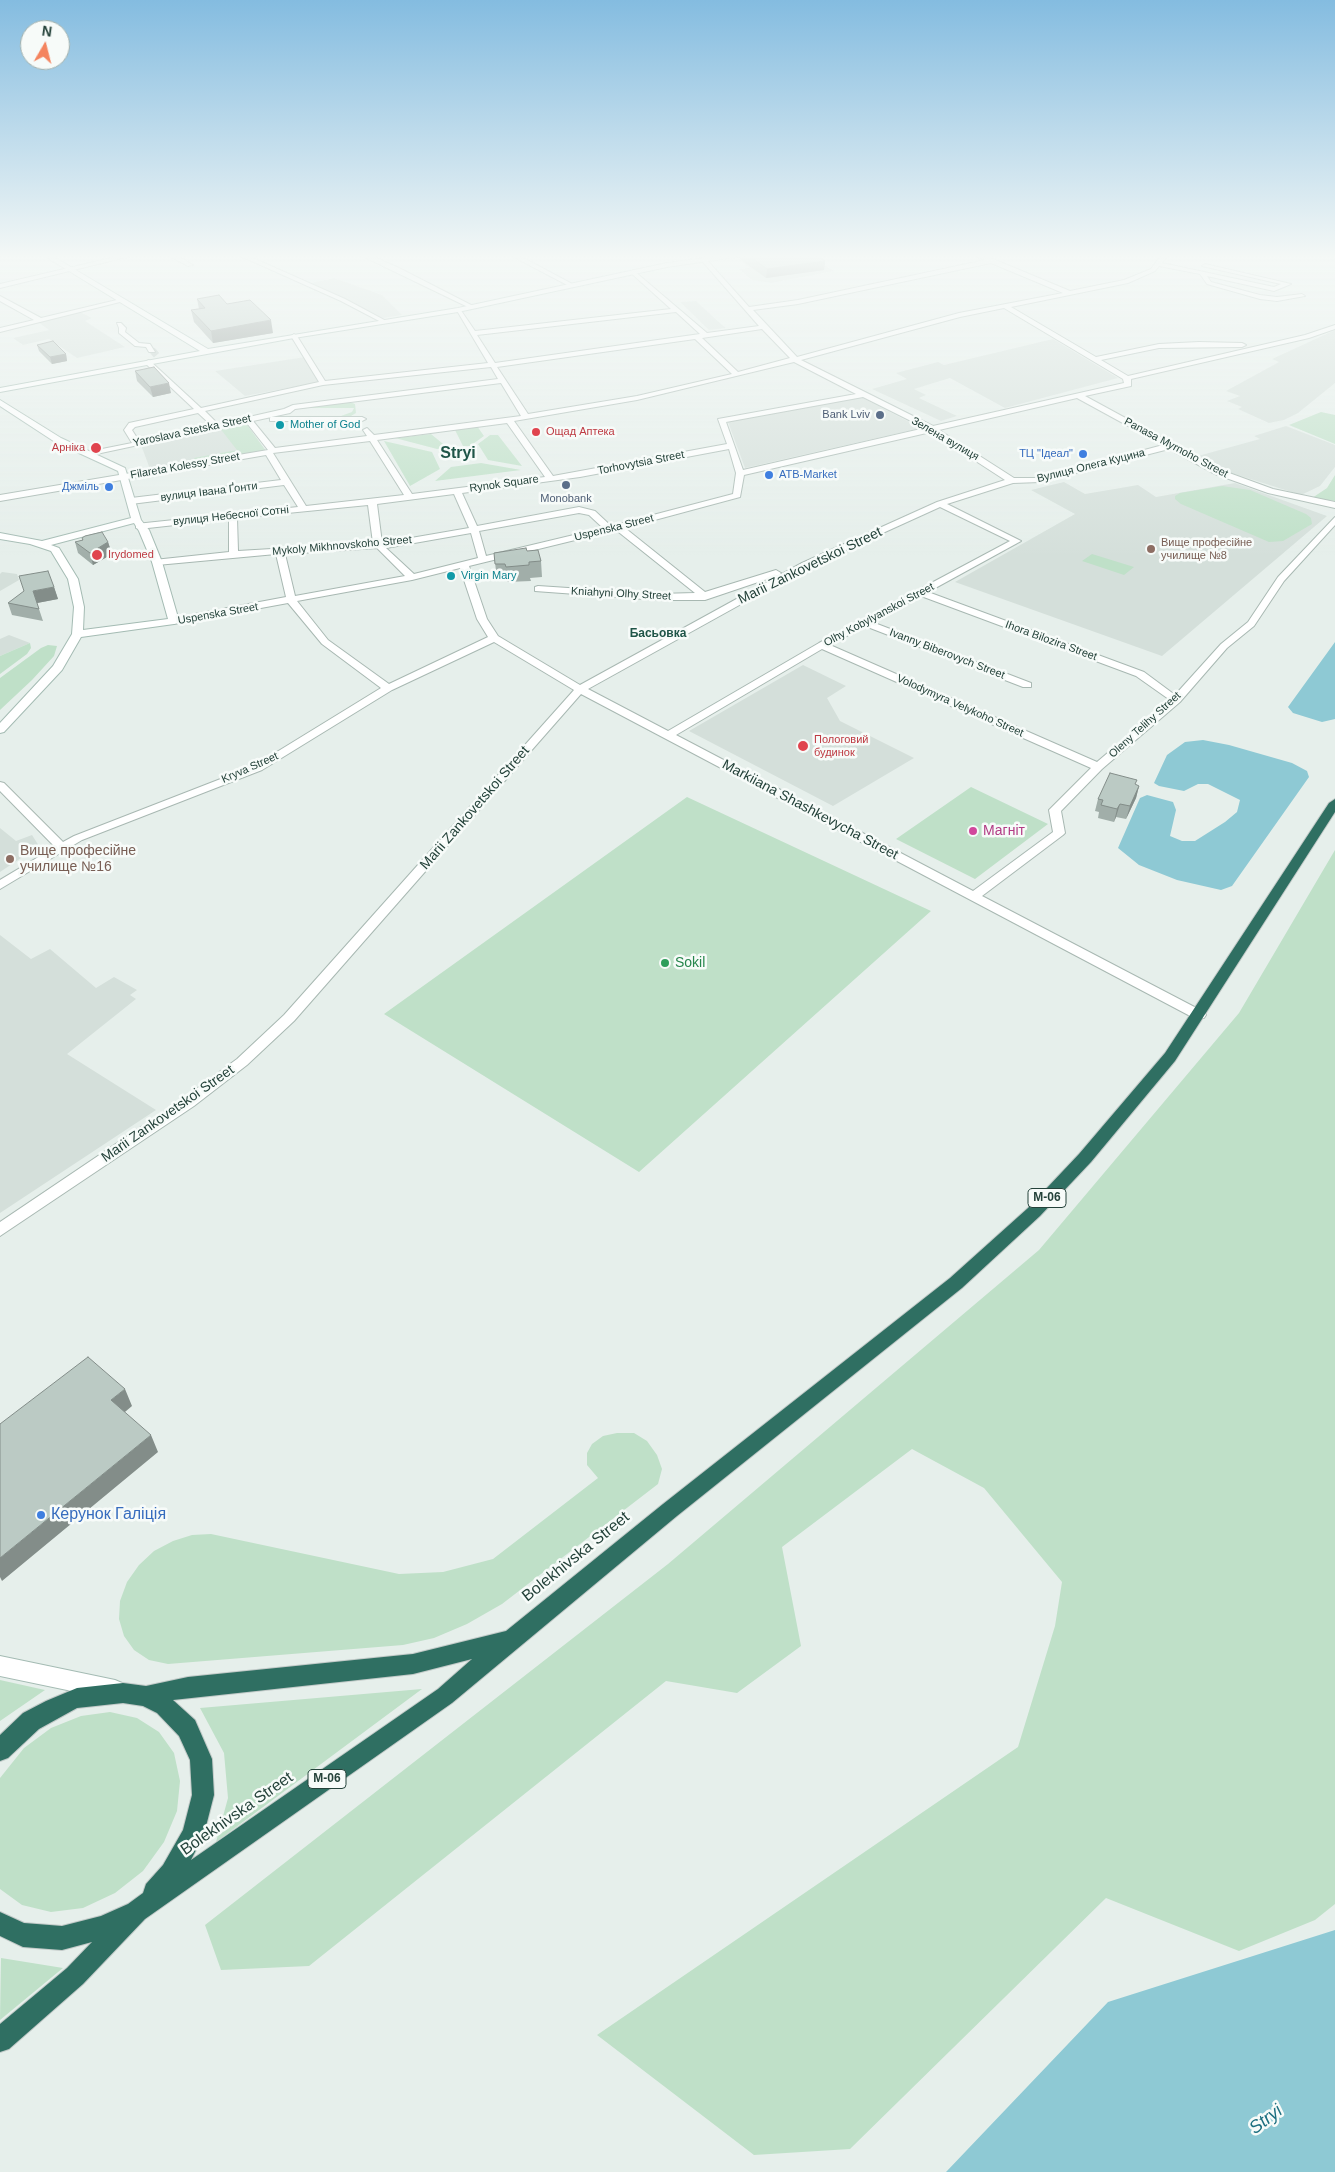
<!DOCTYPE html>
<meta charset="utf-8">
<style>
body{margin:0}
#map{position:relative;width:1335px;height:2172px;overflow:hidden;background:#e6efeb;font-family:Helvetica,sans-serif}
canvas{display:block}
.north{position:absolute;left:20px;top:20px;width:50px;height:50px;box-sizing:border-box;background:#f7fbf9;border:1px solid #a3b1ad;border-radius:50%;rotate:8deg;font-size:14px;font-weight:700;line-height:20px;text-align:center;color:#24423a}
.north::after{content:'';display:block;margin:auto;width:18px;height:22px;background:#f4845f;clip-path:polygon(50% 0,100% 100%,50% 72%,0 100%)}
</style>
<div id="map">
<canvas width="1335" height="2172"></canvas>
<div class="north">N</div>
</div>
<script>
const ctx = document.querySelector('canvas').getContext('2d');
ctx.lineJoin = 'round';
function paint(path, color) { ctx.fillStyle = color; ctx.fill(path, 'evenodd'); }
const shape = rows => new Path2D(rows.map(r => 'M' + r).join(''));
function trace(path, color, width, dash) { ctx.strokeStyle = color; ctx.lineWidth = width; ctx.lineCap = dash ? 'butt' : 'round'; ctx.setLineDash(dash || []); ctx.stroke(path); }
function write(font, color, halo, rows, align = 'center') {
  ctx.font = font + ' Helvetica,sans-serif'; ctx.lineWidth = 5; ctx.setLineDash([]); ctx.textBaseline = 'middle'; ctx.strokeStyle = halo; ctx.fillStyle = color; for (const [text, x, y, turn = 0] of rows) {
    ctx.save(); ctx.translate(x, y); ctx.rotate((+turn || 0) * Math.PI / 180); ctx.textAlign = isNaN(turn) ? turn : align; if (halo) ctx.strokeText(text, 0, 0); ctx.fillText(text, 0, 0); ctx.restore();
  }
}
paint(shape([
 [749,258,819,262,834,271,771,283,752,280,739,269,749,268,740,259],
 [334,278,382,295,402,315,383,318,311,283],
 [696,301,721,324,726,328,709,330,680,302],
 [80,312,92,318,85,321,125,347,77,358,49,339,23,345,13,338,49,330,38,322],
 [1335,330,1335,383,1298,413,1284,420,1269,423,1238,409,1242,407,1227,401,1240,396,1226,391,1279,362,1272,359],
 [1053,339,1118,378,1005,408,950,378,914,389,926,395,919,398,957,416,941,421,872,389,907,379,896,373,938,362,944,365],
 [305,357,320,382,245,396,215,371],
 [861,397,921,428,745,468,728,422],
 [245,422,266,451,150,469,141,445],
 [1286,426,1335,445,1335,467,1320,486,1301,495,1225,471,1198,458,1198,456,1260,439,1254,436],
 [1064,482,1085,494,1138,485,1156,497,1235,483,1327,516,1162,656,955,582,1075,514,1031,490],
 [2,572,17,574,19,580,0,591,0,574],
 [9,635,30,643,0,656,0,639],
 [803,665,846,686,827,698,840,721,914,758,833,806,689,731],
 [0,828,16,841,32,835,39,846,0,872],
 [0,935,31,959,50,949,96,988,114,977,137,990,130,995,136,999,67,1054,156,1110,0,1213]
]), '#d4dfda');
paint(shape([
 [350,402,355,404,356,413,351,416,296,417,341,416,352,412,354,408,300,408],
 [1321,412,1335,415,1335,444,1289,425],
 [243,422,245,422,266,451,196,461,194,458,237,450,219,427],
 [477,426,484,436,470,446,463,446,455,430],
 [431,434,448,448,437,449,395,438],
 [490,435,498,435,522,466,488,460,478,444],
 [384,441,432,452,440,469,410,486],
 [481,463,521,470,435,481,451,467],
 [1335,475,1335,501,1312,498,1327,488],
 [1222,486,1250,490,1306,514,1311,518,1312,524,1283,541,1269,542,1181,504,1175,499,1175,496,1180,493],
 [1092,554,1134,567,1124,575,1082,561],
 [30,643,31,648,27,654,0,674,0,656],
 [48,645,57,646,54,656,32,680,0,710,0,678,41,648],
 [971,787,1048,824,975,879,896,839],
 [687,797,931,911,639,1172,384,1014],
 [1335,850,1335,1904,1315,1920,1239,1951,1106,1898,850,2149,754,2155,597,2035,1018,1747,1055,1626,1062,1582,984,1488,912,1449,782,1547,801,1646,737,1693,666,1681,309,1966,221,1970,205,1925,668,1564,1039,1250,1239,1013],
 [617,1433,634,1433,647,1441,657,1455,662,1469,658,1484,502,1604,467,1624,434,1638,403,1645,168,1664,149,1660,134,1650,124,1636,119,1619,120,1601,127,1582,139,1565,154,1551,173,1541,192,1535,211,1534,399,1574,443,1572,493,1559,598,1478,587,1465,587,1453,592,1444,603,1436],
 [0,1680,45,1690,0,1721],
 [422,1689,216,1842,228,1798,224,1753,200,1708],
 [110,1712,137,1718,159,1732,174,1753,180,1781,177,1811,164,1842,143,1871,115,1893,83,1908,51,1912,22,1905,0,1889,0,1778,24,1748,51,1728,81,1716],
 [1,1958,63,1968,0,2020]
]), '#bfe0c8');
paint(shape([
 [1335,642,1335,719,1322,722,1293,713,1288,707],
 [1203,740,1229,745,1292,763,1307,771,1309,777,1232,886,1221,890,1177,880,1139,865,1118,848,1140,798,1147,795,1173,802,1176,810,1170,836,1182,841,1195,841,1225,822,1237,812,1240,800,1208,784,1198,784,1184,791,1159,786,1154,783,1167,755,1185,742],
 [1335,1930,1335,2172,946,2172,1108,2002]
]), '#8ec9d4');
trace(shape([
 [152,350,158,357]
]), '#bfccc8', 7, [7, 4]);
const street = shape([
 [128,254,139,254,0,288,0,284,128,254],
 [166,254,174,254,193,265,188,266,166,254],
 [236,254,244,254,345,299,388,322,383,323,341,301,236,254],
 [358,254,367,254,399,268,475,307,470,308,358,254],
 [508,254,516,254,576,286,571,287,508,254],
 [972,254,981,254,1070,291,1124,280,1151,269,1162,254,1168,254,1162,263,1274,287,1281,284,1202,266,1205,264,1291,284,1274,291,1207,276,1211,282,1260,295,1277,297,1302,294,1305,296,1277,301,1260,299,1207,284,1200,274,1159,266,1155,271,1128,283,1011,307,1096,357,1159,344,1199,342,1242,343,1246,345,1242,347,1159,348,1101,360,1128,376,1305,335,1335,325,1335,329,1309,338,1131,379,1131,386,1085,396,1221,470,1273,489,1335,502,1335,508,1268,493,1215,474,1169,449,1040,482,1013,483,947,504,1021,541,928,592,1144,672,1175,695,1221,644,1248,622,1278,577,1335,517,1335,525,1284,581,1254,626,1227,648,1180,702,1102,769,1061,811,1065,833,1063,835,982,896,1204,1012,1206,1015,1204,1018,1194,1018,581,694,294,1021,247,1065,194,1106,0,1236,0,1222,184,1098,237,1059,284,1015,574,690,494,642,392,690,262,770,82,840,0,889,0,880,55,847,0,791,0,782,4,783,63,842,74,836,254,766,381,688,322,644,288,603,174,624,169,621,174,618,286,597,276,554,157,565,152,562,154,560,229,552,229,519,139,529,136,528,136,524,298,507,284,485,131,504,127,501,131,498,281,480,266,455,0,501,0,495,268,450,246,422,87,456,87,452,132,443,124,430,129,423,194,409,146,364,145,362,149,360,201,408,319,382,291,336,294,334,297,336,325,381,488,363,456,309,460,309,475,331,671,309,631,273,633,270,707,333,759,326,702,261,702,259,706,259,749,307,798,300,985,260,972,254],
 [991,263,1063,293,959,313,797,357,753,310,798,304,991,263],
 [1004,308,1123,379,1124,383,933,426,801,360,960,317,1004,308],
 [676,312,700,334,495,363,477,335,676,312],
 [762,329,790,358,738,372,702,338,762,329],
 [695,339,732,374,637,396,528,414,497,367,695,339],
 [794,362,856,394,718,419,727,444,553,476,514,421,637,400,794,362],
 [491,367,498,379,293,405,284,409,218,424,205,411,323,385,491,367],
 [501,383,521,416,374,435,367,428,363,430,367,436,275,448,253,421,290,413,295,409,501,383],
 [863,397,925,428,743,470,726,422,863,397],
 [1077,398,1163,445,1040,478,1014,478,939,430,1077,398],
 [198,413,211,425,139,441,132,430,135,427,198,413],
 [507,423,545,477,412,494,377,440,507,423],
 [931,432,1005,480,937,502,802,563,580,685,498,636,487,619,469,566,616,530,695,593,658,594,538,586,535,587,535,591,658,600,705,600,779,575,781,573,776,570,705,592,625,528,740,497,744,475,931,432],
 [370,441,404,495,306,506,273,453,370,441],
 [729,449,736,473,733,494,611,526,595,511,579,507,477,526,462,493,580,477,729,449],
 [454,494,469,528,382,543,377,504,454,494],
 [368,505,373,543,238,551,237,518,368,505],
 [940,507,1010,541,819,643,668,731,588,689,808,567,940,507],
 [579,513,589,515,603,528,486,556,479,531,579,513],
 [471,533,478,558,414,574,386,548,471,533],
 [377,548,405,576,295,596,285,554,377,548],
 [460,568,477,619,488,637,389,684,328,640,297,601,412,580,460,568],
 [921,596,1136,676,1170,700,1097,762,830,645,865,626,1023,687,1031,687,1031,683,872,622,921,596],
 [822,649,1091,768,1049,810,1053,832,973,891,676,735,822,649],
 [0,296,41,318,121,299,124,301,0,332,0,328,34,320,0,301,0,296],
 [117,323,121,323,126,328,125,332,139,343,150,344,155,352,149,352,146,347,135,346,119,333,119,328,117,323],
 [273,417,362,417,366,419,362,421,270,421,270,417,273,417]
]);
const secondary = shape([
 [41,254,49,254,208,349,458,308,667,263,735,254,755,254,667,267,458,312,294,338,0,392,0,388,200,351,41,254],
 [0,400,61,438,125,468,141,520,149,530,162,562,179,621,174,624,81,637,62,670,4,732,0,733,0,723,53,666,72,634,74,607,68,579,51,551,30,544,0,539,0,533,42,541,131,518,118,471,55,442,0,406,0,400],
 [134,523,139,531,152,562,168,619,83,630,84,607,78,579,59,548,51,545,134,523],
 [0,1656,115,1680,122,1683,125,1690,122,1697,115,1700,0,1676,0,1656]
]);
const highway = shape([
 [1335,799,1335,812,1175,1061,1091,1162,1040,1216,962,1288,677,1516,452,1703,145,1919,83,1984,9,2049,0,2052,0,2024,67,1968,92,1942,62,1950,23,1947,0,1936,0,1912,24,1923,62,1926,101,1916,128,1904,143,1893,146,1884,163,1865,183,1830,192,1795,190,1760,179,1736,157,1713,143,1706,123,1703,77,1708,39,1729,8,1758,0,1761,0,1735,23,1713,46,1701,77,1688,123,1683,146,1686,188,1677,413,1654,506,1631,663,1504,950,1278,1028,1208,1079,1154,1165,1053,1329,803,1335,799],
 [472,1659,438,1689,191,1860,204,1834,214,1795,212,1759,195,1720,173,1700,413,1674,472,1659]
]);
trace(street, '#a8b8b2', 2);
trace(secondary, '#a4bbb3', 2);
trace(highway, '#c2cac8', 2);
paint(street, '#fff');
paint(secondary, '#fff');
paint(highway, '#2f6f62');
paint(shape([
 [741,254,822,254,822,259,825,261,824,270,766,278,741,260],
 [197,299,227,304,273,333,213,343,194,322,191,310,199,309],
 [37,345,66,354,67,361,52,364,39,351],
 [135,371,171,393,153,397,137,381],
 [82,538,108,542,112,554,93,565,78,553,75,542,82,540],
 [527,551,541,561,542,577,530,578,531,581,507,582,506,579,497,580,494,553],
 [54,587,58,599,37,603,43,621,12,615,8,603],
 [1135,785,1139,786,1136,798,1126,819,1116,817,1114,822,1098,818,1099,812,1095,811,1098,799]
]), '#a1aea9');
paint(shape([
 [814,254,822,254,821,261,825,261,824,270,766,278,767,269],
 [271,320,273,333,213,343,211,331],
 [66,354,67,361,52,364,50,357],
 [169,383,171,393,153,397,150,387],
 [108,542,112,554,93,565,90,553],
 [54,587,58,599,37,603,33,591],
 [1139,786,1136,798,1126,819,1130,806],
 [1120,804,1116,817,1114,822,1117,809],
 [125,1389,132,1406,119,1417,111,1400],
 [151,1435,158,1452,2,1581,0,1577,0,1558]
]), '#838d89');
const building = shape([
 [746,254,815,254,825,261,767,269,746,254],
 [219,295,227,304,250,300,271,320,211,331,191,310,205,308,197,299,219,295],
 [53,341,66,354,50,357,37,345,53,341],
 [154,367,169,383,150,387,135,371,154,367],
 [102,532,108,542,90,553,75,542,83,540,82,538,85,536,102,532],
 [526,548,527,551,538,550,541,561,529,562,529,565,506,567,505,564,495,564,494,553,526,548],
 [48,571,54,587,33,591,39,609,8,603,24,591,19,576,48,571],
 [1110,773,1137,780,1135,784,1139,786,1130,806,1120,804,1117,809,1101,805,1103,800,1098,799,1110,773],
 [88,1357,125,1389,111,1400,151,1435,0,1558,0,1424,88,1357]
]);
paint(building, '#bbcac4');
trace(building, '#838d89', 1);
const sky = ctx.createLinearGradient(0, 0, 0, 558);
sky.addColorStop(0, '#84bce0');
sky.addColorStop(0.46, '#f4f8f6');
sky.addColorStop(1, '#f4f8f600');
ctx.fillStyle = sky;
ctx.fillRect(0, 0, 1335, 558);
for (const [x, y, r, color] of [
 [880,415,5,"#5c6f8a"],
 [280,425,5,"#0f9aa8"],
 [536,432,5,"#e0444e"],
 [96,448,6,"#e0444e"],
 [1083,454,5,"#3f7fe0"],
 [769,475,5,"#3f7fe0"],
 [566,485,5,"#5c6f8a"],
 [109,487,5,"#3f7fe0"],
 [1151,549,5,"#8d6e63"],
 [97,555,6,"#e0444e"],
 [451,576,5,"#0f9aa8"],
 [803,746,6,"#e0444e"],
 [973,831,5,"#d1479c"],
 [10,859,5,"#8d6e63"],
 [665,963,5,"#2e9e5b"],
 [41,1515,5,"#3f7fe0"]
]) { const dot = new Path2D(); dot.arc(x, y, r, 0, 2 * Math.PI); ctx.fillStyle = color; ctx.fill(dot); trace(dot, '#f7fbf9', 2); }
write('11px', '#4e5e75', '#f7fbf9', [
 ["Bank Lviv",870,415],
 ["Monobank",566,499,"center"]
], 'right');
write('11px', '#0d838f', '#f7fbf9', [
 ["Mother of God",290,425],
 ["Virgin Mary",461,576]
], 'left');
write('11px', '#24423a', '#f7fbf9', [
 ["Yaroslava Stetska Street",192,431,-12],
 ["Зелена вулиця",945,439,30],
 ["Panasa Myrnoho Street",1176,448,28],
 ["Torhovytsia Street",641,463,-11],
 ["Filareta Kolessy Street",185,466,-10],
 ["Вулиця Олега Куцина",1091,466,-14],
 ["Rynok Square",504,484,-8],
 ["вулиця Івана Ґонти",209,492,-7],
 ["вулиця Небесної Сотні",231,516,-6],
 ["Uspenska Street",614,528,-14],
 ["Mykoly Mikhnovskoho Street",342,546,-5],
 ["Kniahyni Olhy Street",621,594,3],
 ["Uspenska Street",218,614,-10],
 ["Olhy Kobylyanskoi Street",879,615,-28],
 ["Ihora Bilozira Street",1051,641,20],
 ["Ivanny Biberovych Street",947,654,21],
 ["Volodymyra Velykoho Street",960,706,24],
 ["Oleny Telihy Street",1145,725,-42],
 ["Kryva Street",250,768,-24]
]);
write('11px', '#be3a42', '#f7fbf9', [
 ["Ощад Аптека",546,432],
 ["Арніка",85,448,"right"],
 ["Irydomed",108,555],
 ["Пологовий",814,740],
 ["будинок",814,753]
], 'left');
write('11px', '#366cbe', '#f7fbf9', [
 ["ТЦ \"Ідеал\"",1073,454],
 ["ATB-Market",779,475,"left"],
 ["Джміль",99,487]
], 'right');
write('11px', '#785e54', '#f7fbf9', [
 ["Вище професійне",1161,543],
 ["училище №8",1161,556]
], 'left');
write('bold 12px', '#1f5548', '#f7fbf9', [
 ["Басьовка",658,634]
]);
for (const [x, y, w] of [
 [1047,1198,38],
 [327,1779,38]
]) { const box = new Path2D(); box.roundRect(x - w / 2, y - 9.5, w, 19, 4); ctx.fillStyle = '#f7fbf9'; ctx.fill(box); trace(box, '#24423a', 1); }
write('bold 12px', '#24423a', null, [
 ["М-06",1047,1198],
 ["М-06",327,1779]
]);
write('14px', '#24423a', '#f7fbf9', [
 ["Marii Zankovetskoi Street",810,566,-26],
 ["Marii Zankovetskoi Street",475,808,-49],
 ["Markiiana Shashkevycha Street",810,810,28],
 ["Marii Zankovetskoi Street",168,1114,-35]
]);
write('14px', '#b23c85', '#f7fbf9', [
 ["Магніт",983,831]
], 'left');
write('14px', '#785e54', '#f7fbf9', [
 ["Вище професійне",20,851],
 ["училище №16",20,867]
], 'left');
write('14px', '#27864d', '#f7fbf9', [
 ["Sokil",675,963]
], 'left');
write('bold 16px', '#1f5548', '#f7fbf9', [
 ["Stryi",458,454]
]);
write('16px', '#366cbe', '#f7fbf9', [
 ["Керунок Галіція",51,1515]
], 'left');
write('16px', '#24423a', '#f7fbf9', [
 ["Bolekhivska Street",576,1557,-39],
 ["Bolekhivska Street",237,1814,-35]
]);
write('italic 18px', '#1c6f80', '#f7fbf9', [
 ["Stryi",1266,2120,-37]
]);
</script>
